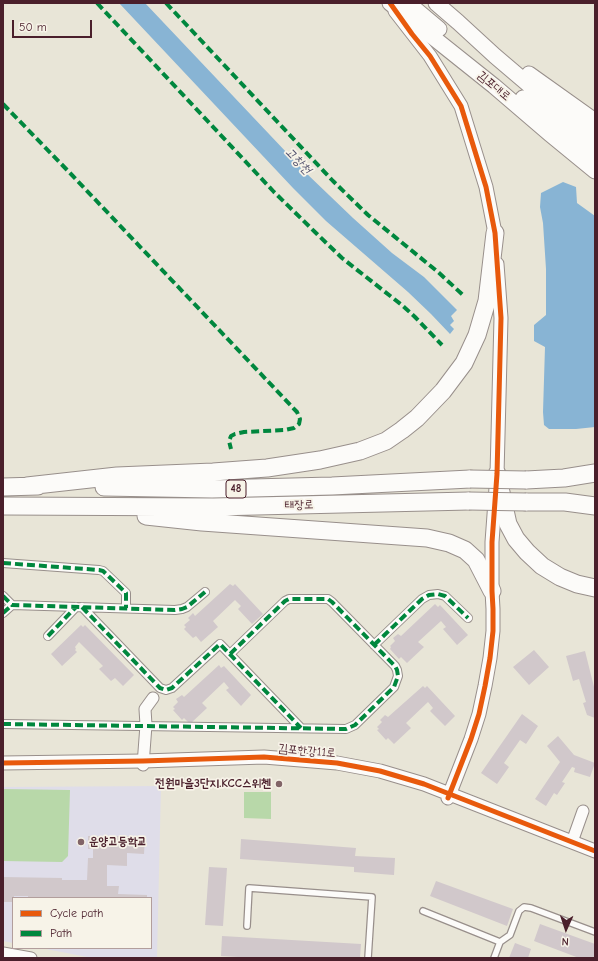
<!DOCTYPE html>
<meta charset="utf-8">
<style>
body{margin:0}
#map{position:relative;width:598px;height:961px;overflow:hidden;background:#e8e5d7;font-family:"Comic Neue",sans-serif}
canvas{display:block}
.frame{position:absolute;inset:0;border:4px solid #4a1f2b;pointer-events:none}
.legend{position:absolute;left:12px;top:897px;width:140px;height:52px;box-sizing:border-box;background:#f7f3e8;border:1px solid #b29e9c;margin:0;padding:5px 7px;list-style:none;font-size:12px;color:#4a1f2b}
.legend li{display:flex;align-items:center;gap:8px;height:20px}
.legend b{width:20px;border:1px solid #b29e9c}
.north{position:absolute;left:546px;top:909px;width:40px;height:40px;-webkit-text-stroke:3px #f7f3e8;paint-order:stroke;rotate:183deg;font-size:11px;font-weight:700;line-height:16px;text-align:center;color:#4a1f2b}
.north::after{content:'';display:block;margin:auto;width:14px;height:18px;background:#4a1f2b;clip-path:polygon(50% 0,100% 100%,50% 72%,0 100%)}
.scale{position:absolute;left:12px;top:20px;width:80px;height:18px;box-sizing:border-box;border:2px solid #4a1f2b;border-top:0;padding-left:5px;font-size:12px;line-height:14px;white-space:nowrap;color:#4a1f2b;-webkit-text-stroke:3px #f7f3e8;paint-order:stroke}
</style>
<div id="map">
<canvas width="598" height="961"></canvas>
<div class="frame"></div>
<ul class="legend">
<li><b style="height:5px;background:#e8590c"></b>Cycle path</li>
<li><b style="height:5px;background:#00873e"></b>Path</li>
</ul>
<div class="north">N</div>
<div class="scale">50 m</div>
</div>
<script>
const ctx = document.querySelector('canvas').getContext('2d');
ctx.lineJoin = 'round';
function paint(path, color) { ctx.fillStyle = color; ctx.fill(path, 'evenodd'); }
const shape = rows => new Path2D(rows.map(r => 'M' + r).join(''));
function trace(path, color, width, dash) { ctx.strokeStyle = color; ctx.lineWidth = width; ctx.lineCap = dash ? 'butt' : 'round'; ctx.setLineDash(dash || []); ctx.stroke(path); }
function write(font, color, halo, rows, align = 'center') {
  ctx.font = font + ' "Comic Neue","Poor Story",sans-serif'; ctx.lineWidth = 3.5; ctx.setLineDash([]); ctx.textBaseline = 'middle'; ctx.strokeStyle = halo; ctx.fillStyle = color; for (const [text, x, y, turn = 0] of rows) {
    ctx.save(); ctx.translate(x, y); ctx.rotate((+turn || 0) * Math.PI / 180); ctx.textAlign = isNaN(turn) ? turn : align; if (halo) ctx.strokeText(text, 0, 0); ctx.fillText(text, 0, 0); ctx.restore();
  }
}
paint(shape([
 [161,786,157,958,92,958,41,948,151,948,151,898,13,898,13,943,3,941,3,787]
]), '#dfdde9');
paint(shape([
 [3,789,70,790,68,856,62,862,3,861],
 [244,792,271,792,271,819,244,818]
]), '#b8d8a9');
paint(shape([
 [119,3,145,3,305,172,353,218,392,253,424,277,457,310,451,316,454,321,450,325,454,329,450,334,431,314,408,292,326,221,293,188],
 [563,182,576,187,577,203,595,216,595,427,576,429,549,429,544,425,543,412,545,347,534,341,534,325,546,315,546,269,543,223,540,207,541,193]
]), '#88b4d4');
paint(shape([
 [230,584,233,586,235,584,263,614,252,624,238,609,241,606,235,600,213,621,218,627,201,642,196,636,193,638,184,629,186,627,184,625,190,620,188,618,193,613,195,616],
 [435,604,438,607,440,605,468,635,457,645,443,629,446,627,441,621,418,642,424,647,407,663,401,657,399,659,390,649,391,647,390,646,395,641,393,638,398,634,401,636],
 [81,625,83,627,85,625,134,675,123,686,115,678,111,681,99,669,103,666,79,642,75,647,76,649,75,650,77,652,62,666,51,654],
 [534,650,549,667,529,685,513,667],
 [585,651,595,691,595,718,587,715,583,703,586,702,579,679,573,681,566,656],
 [219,665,221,668,224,666,251,695,241,706,226,690,229,688,224,682,202,703,207,708,190,724,184,718,182,720,173,710,175,709,173,707,178,702,176,699,182,695,184,697],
 [423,686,425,688,427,686,455,716,445,726,430,711,433,708,428,702,406,723,411,728,394,744,388,738,386,740,377,730,379,729,377,727,382,722,380,720,385,715,388,717],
 [522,714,538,726,526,744,520,740,504,763,509,767,497,784,481,773],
 [558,736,574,755,595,763,590,777,574,772,575,768,572,767,562,782,565,783,557,795,554,793,546,806,535,799,560,762,547,746],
 [88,836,145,836,144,854,127,853,127,866,107,865,107,886,119,886,118,894,147,895,147,898,28,898,28,896,14,896,14,898,13,898,13,902,3,902,3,877,62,878,62,880,87,880,88,858,93,858,93,849,88,849],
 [241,839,356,848,355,856,395,858,394,875,354,872,354,867,240,859],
 [209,867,227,868,223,926,205,925],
 [436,881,513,909,507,926,430,896],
 [540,924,595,944,595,958,579,958,534,941],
 [222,936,361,944,360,958,255,958,221,956],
 [515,943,531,949,528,958,509,958]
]), '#d1c8cb');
const service = shape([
 [423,911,500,942],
 [247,926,249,888,372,897,368,958],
 [494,958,500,942,510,935,519,911,524,907,531,908,595,932]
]);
const pedestrian = shape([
 [3,563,99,570,103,571,126,593,126,608],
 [3,596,12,605,175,610,182,609,187,607,205,592],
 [82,607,160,688,166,690,172,688,220,644,301,728],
 [3,613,12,605],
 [48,636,76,607],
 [374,645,422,599,429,595,438,594,445,596,468,618],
 [3,724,346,729,355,725,394,687,398,676,397,670,395,666,332,602,328,599,289,599,285,601,230,654]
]);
const minor = shape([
 [143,765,146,725,145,709,153,698],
 [572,842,583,811],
 [3,953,31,958]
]);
const tertiary = shape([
 [395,11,430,56,461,106,486,187,495,233,495,242],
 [3,763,143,761,264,757,337,763,380,771,424,784,595,851],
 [448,798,471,739,479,714,485,686,490,658,493,631,493,609,492,591,492,542,497,474,501,318,497,264]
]);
const secondary = shape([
 [390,3,494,86,550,134,595,171],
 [408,3,439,29],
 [436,3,458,22,495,56,542,96,595,137],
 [529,74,595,121],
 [523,98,595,154]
]);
const primary = shape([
 [497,474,508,524,516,539,527,552,542,566,560,577,577,584,595,588],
 [526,480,564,478,595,473],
 [27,486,117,476,213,472,267,468,320,460,360,451,386,441,402,430,417,418,443,391,464,363,477,335,487,301,495,233],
 [3,487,38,486],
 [104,487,212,489,332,486,470,479],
 [526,502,565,502,595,506],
 [3,506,214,507,469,501],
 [146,516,202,522,427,538,449,543,465,550,476,560,492,591]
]);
trace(service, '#988f8b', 8);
trace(pedestrian, '#988f8b', 10);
trace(minor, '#988f8b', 13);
trace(tertiary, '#988f8b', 15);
trace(secondary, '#988f8b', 17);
trace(primary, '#988f8b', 19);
trace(service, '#fcfbf9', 5.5);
trace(pedestrian, '#fcfbf9', 8);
trace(minor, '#fcfbf9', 11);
trace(tertiary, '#fcfbf9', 13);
trace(secondary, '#fcfbf9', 15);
trace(primary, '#fcfbf9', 17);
const primaryBridge = shape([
 [470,479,526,480],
 [469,501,526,502]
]);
trace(primaryBridge, '#988f8b', 19, []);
trace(primaryBridge, '#fcfbf9', 17);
trace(shape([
 [97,3,274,192,317,234,342,258,403,306,415,317,442,345],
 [166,3,333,181,368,215,438,272,464,296],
 [3,104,70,173,297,412,300,419,299,424,294,428,285,430,244,432,235,434,231,436,229,441,231,449],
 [3,563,99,570,103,571,126,593,126,608],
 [3,596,12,605,175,610,182,609,187,607,205,592],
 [82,607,160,688,166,690,172,688,220,644,301,728],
 [3,613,12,605],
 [48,636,76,607],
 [374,645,422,599,429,595,438,594,445,596,468,618],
 [3,724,346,729,355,725,394,687,398,676,397,670,395,666,332,602,328,599,289,599,285,601,230,654]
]), '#00873e', 4, [8, 4]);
trace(shape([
 [390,3,412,34,430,56,461,106,486,187,495,233,501,318,497,474,492,542,492,591,493,609,493,631,490,658,485,686,479,714,471,739,448,798],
 [3,763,143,761,264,757,337,763,380,771,424,784,595,851]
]), '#e8590c', 5);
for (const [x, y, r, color] of [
 [279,784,4,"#816467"],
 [81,842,4,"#816467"]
]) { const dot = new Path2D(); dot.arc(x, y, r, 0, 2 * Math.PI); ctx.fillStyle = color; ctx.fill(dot); trace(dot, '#f7f3e8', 1.5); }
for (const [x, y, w] of [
 [236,489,20]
]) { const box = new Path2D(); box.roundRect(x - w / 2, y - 9, w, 18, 3); ctx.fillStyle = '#f7f3e8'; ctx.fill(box); trace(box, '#4a1f2b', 1); }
write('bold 11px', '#4a1f2b', null, [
 ["48",236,489]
]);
write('12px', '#4a1f2b', '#f7f3e8', [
 ["김포대로",494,86,40],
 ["태장로",299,505,-1],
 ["김포한강11로",307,751,5]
]);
write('bold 12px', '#4a1f2b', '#f7f3e8', [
 ["전원마을3단지.KCC스위첸",271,784],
 ["운양고등학교",89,842,"left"]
], 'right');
write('italic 13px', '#52526e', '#f7f3e8', [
 ["고창천",298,161,46]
]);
</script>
